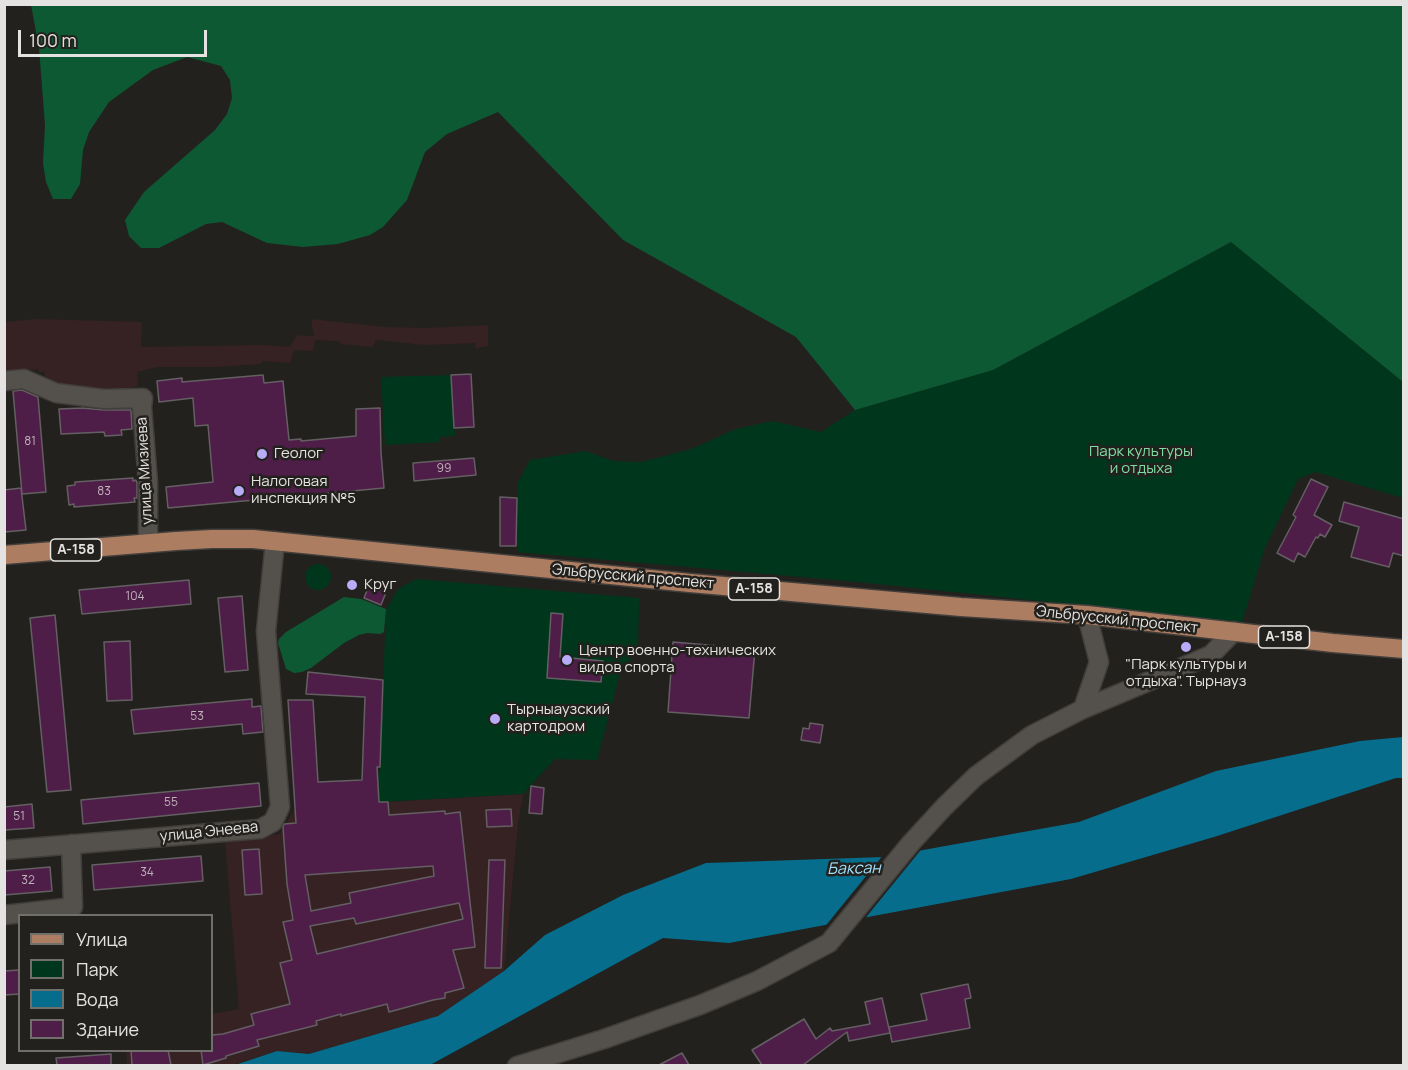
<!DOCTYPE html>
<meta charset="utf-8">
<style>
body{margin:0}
#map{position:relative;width:1408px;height:1070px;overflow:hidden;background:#23211d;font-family:Manrope,sans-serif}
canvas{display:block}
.frame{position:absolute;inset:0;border:6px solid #e5e3e1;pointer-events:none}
.legend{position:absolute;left:18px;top:914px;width:195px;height:138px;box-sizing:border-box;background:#23211d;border:2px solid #716f6b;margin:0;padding:8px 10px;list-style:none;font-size:18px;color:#e5e3e1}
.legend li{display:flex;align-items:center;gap:12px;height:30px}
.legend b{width:30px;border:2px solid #716f6b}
.scale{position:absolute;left:18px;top:30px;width:189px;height:27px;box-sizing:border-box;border:3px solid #e5e3e1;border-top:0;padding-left:8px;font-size:18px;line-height:21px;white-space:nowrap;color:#e5e3e1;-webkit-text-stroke:4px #23211d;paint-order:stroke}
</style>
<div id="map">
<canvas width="1408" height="1070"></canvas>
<div class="frame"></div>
<ul class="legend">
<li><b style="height:8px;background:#ad7d61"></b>Улица</li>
<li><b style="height:16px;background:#00371c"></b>Парк</li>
<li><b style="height:16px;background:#066d8c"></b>Вода</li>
<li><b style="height:16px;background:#4e1e49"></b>Здание</li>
</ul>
<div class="scale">100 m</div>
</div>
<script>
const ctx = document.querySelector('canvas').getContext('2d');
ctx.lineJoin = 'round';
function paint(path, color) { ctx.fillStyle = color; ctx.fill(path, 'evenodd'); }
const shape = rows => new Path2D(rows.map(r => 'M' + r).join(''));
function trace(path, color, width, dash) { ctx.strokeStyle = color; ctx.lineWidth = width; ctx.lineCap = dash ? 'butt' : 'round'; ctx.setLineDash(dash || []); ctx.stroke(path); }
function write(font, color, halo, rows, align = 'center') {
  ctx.font = font + ' Manrope,sans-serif'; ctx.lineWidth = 5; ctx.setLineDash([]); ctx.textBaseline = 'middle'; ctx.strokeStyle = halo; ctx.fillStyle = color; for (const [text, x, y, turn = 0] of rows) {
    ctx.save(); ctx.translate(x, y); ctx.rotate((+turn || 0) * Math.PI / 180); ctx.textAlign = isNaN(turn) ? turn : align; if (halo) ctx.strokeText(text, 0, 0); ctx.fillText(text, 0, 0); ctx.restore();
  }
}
paint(shape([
 [35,319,142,322,141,347,263,345,290,347,297,335,306,336,314,336,311,319,385,327,426,328,488,325,488,346,476,348,475,343,425,345,376,340,373,347,341,344,339,341,315,340,313,351,294,350,290,363,262,361,261,364,216,367,157,367,137,372,138,386,102,392,101,388,77,387,44,384,45,372,38,372,39,369,5,373,5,322],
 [523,794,518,824,504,971,438,1016,309,1054,277,1051,232,1065,127,1065,126,1051,212,1050,212,1014,239,1009,225,841,280,834,295,809,355,813,389,810,388,802]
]), '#362223');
paint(shape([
 [1231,242,1403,382,1403,498,1315,472,1298,479,1265,548,1242,622,847,581,517,552,518,482,530,460,586,451,613,461,641,462,691,449,736,429,772,421,821,432,855,410,993,370],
 [451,375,455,436,440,437,440,442,385,445,381,377],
 '305 577a13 13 0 1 1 26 0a13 13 0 1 1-26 0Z',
 [416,579,639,598,638,651,621,670,597,760,555,759,523,794,379,802,377,779,380,767,386,610,398,589]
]), '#00371c');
paint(shape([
 [31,5,1403,5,1403,382,1231,242,993,370,855,410,796,337,623,240,498,112,447,134,425,152,407,200,383,227,370,235,338,244,303,247,267,243,222,222,206,224,159,248,141,248,129,236,125,220,144,192,215,130,227,114,232,98,230,80,221,66,187,57,153,70,109,102,89,132,83,150,80,184,71,199,53,199,46,182,43,163,45,125,39,48],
 [344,597,361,599,386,609,384,632,380,634,367,633,359,635,344,643,311,668,302,672,294,673,286,669,278,643,279,639,286,632]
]), '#0c5933');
paint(shape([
 [1403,737,1403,778,1396,778,1214,837,1071,879,729,943,663,938,430,1065,232,1066,277,1051,309,1054,438,1016,504,971,545,935,623,895,706,863,884,857,1079,822,1216,771,1360,741]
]), '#066d8c');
paint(shape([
 [924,846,863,921,823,929,884,854]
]), '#23211d');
const building = shape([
 [471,374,474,427,454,428,451,375,471,374],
 [263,375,264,383,283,381,289,440,301,439,301,441,356,436,356,409,380,408,381,453,384,488,168,508,166,487,213,482,208,425,195,426,193,398,159,402,157,381,182,378,182,382,263,375],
 [22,390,38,397,46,492,22,494,13,391,22,390],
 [82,408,104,410,131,410,132,429,121,430,122,435,105,436,104,432,61,434,59,409,82,408],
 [474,458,476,475,414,481,413,463,474,458],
 [133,478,133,481,136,480,137,483,137,498,134,498,135,502,74,507,74,504,69,505,67,486,75,485,75,482,133,478],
 [1311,479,1328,487,1314,515,1332,525,1325,537,1320,534,1318,538,1316,537,1305,557,1298,553,1294,562,1277,553,1296,517,1293,515,1311,479],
 [21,488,26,530,4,532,4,490,21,488],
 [500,497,517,498,516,546,500,546,500,497],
 [1344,502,1404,519,1404,556,1393,553,1389,567,1351,557,1359,527,1339,521,1344,502],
 [189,580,191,604,82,614,79,590,189,580],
 [370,583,387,590,381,605,364,598,370,583],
 [242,596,248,670,225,672,218,598,242,596],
 [551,613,563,614,560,657,603,661,601,682,547,678,551,613],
 [55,615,71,790,47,792,30,618,55,615],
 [130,641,132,700,107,701,104,642,130,641],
 [673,642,755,649,749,718,668,712,673,642],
 [308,672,383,680,380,767,377,767,379,802,388,802,389,815,445,811,445,814,460,812,475,947,453,950,464,988,445,993,445,998,433,1000,389,1012,387,1004,341,1016,341,1014,316,1021,317,1025,257,1040,259,1046,226,1056,226,1058,203,1065,201,1050,212,1050,212,1035,223,1034,254,1025,251,1014,290,1004,280,963,292,960,283,922,293,920,287,884,283,827,284,824,296,823,288,700,313,700,318,782,362,780,365,697,306,694,308,672],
 [433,866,434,876,349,893,351,903,311,911,305,875,433,866],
 [459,903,463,919,317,954,310,926,354,918,356,924,459,903],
 [252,699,252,707,261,706,263,732,243,734,242,724,134,734,131,710,252,699],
 [810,723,823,725,820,743,801,740,803,728,809,729,810,723],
 [259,783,261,806,83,824,81,800,259,783],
 [531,786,544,788,542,814,529,813,531,786],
 [32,804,34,828,4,830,4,807,32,804],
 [511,809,512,826,487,827,486,810,511,809],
 [259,849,262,894,245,895,242,850,259,849],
 [201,856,203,881,94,890,92,865,201,856],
 [489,860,505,860,501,968,485,968,489,860],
 [50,867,52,891,4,895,4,871,50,867],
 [20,970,20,994,4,995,4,971,20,970],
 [968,984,971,998,965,999,970,1028,892,1042,889,1027,927,1020,921,994,968,984],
 [882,998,890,1033,849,1041,847,1032,803,1065,762,1065,752,1050,804,1019,816,1039,830,1028,832,1031,870,1024,865,1002,882,998],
 [131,1050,168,1050,171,1065,132,1065,131,1050],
 [682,1053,689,1065,659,1065,682,1053],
 [111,1054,111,1065,57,1065,56,1058,111,1054]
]);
paint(building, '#4e1e49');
trace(building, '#645f63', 1.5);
const minor = shape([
 [4,381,24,379,56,393,104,399,143,398,142,407,148,483,148,543],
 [1083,709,1099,662,1087,615],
 [4,850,260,829,273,822,280,807,266,631,275,541],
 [4,915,73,907,71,844],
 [517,1066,604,1039,700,1005,757,981,829,943,911,843,945,806,976,776,1032,735,1083,709,1211,655,1234,631]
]);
const major = shape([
 [4,555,176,541,212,539,253,539,690,583,961,607,1087,615,1333,643,1404,649]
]);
trace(minor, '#413e3b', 21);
trace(major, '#413e3b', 21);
trace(minor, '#54514c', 18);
trace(major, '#ad7d61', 18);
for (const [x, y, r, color] of [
 [262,454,6,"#b8abf7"],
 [239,491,6,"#b8abf7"],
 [352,585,6,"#b8abf7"],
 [1186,647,6,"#b8abf7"],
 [567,660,6,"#b8abf7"],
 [495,719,6,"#b8abf7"]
]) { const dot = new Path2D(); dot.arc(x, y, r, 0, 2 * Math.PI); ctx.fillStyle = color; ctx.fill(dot); trace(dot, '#23211d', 2); }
write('12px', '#bfb2bb', null, [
 ["81",30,442],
 ["99",444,469],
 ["83",104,492],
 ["104",135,597],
 ["53",197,717],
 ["55",171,803],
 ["51",19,817],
 ["34",147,873],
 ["32",28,881]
]);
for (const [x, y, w] of [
 [76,550,51],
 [754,589,51],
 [1284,637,51]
]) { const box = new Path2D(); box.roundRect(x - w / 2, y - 11, w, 22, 4.5); ctx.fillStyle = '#23211d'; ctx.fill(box); trace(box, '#e5e3e1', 1.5); }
write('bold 14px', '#e5e3e1', null, [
 ["А-158",76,550],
 ["А-158",754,589],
 ["А-158",1284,637]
]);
write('15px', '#7edea3', '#23211d', [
 ["Парк культуры",1141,452],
 ["и отдыха",1141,469]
]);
write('15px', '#e5e3e1', '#23211d', [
 ["Геолог",274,454],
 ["Налоговая",251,482],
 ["инспекция №5",251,499],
 ["Круг",364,585],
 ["Центр военно-технических",579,651],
 ["видов спорта",579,668],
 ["\"Парк культуры и",1186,665,"center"],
 ["отдыха\". Тырнауз",1186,682,"center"],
 ["Тырныаузский",507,710],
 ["картодром",507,727]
], 'left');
write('15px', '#e5e3e1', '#23211d', [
 ["улица Мизиева",145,471,-93],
 ["Эльбрусский проспект",633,577,5],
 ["Эльбрусский проспект",1117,620,6],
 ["улица Энеева",209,832,-6]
]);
write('italic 16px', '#9fdffa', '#23211d', [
 ["Баксан",854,869,-1]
]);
</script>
